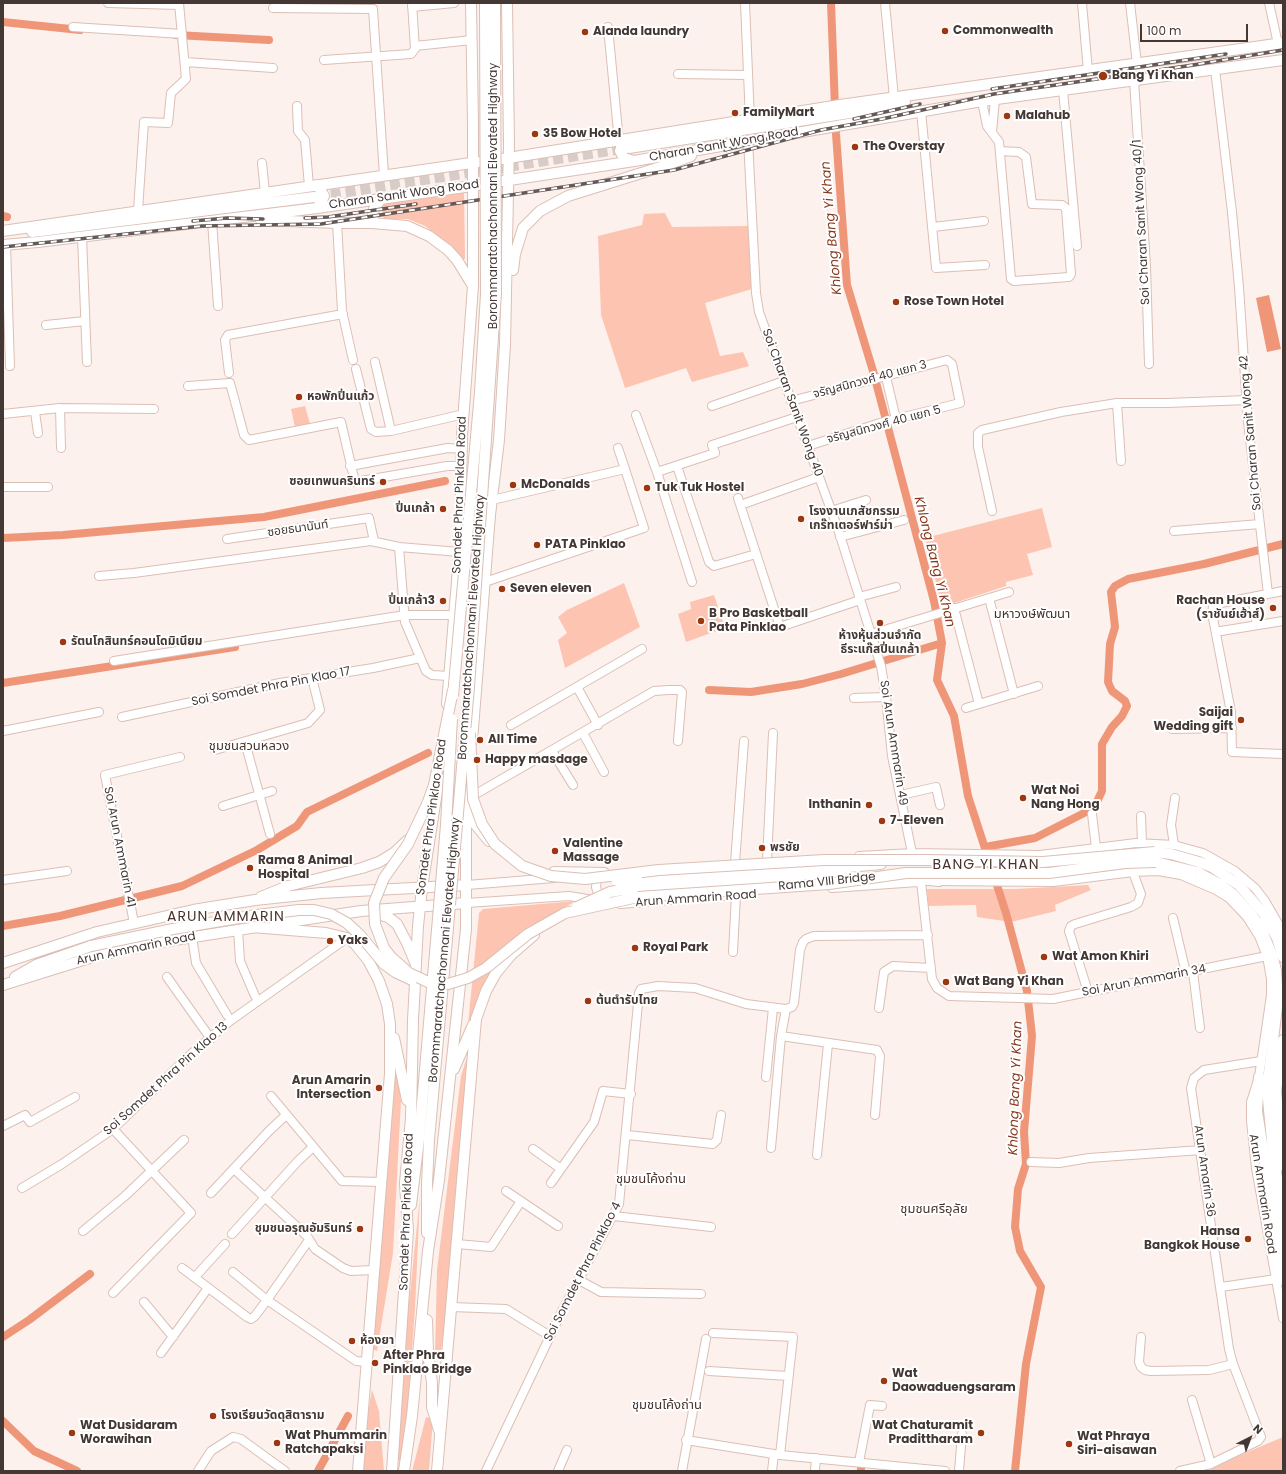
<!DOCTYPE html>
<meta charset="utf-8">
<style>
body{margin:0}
#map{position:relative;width:1286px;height:1474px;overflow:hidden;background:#fdf1ed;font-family:Poppins,sans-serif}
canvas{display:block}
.frame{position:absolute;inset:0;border:4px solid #443835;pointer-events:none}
.north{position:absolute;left:1230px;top:1418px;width:40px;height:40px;-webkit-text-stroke:3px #fff;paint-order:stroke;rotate:42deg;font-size:11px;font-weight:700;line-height:16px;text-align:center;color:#443835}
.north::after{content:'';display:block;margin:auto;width:14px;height:18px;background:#443835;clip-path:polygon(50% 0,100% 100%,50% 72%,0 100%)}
.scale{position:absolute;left:1140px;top:24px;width:108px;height:18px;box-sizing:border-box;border:2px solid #443835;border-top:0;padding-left:5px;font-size:12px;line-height:14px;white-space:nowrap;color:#443835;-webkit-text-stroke:3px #fff;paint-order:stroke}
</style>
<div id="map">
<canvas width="1286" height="1474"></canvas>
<div class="frame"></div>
<div class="north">N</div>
<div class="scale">100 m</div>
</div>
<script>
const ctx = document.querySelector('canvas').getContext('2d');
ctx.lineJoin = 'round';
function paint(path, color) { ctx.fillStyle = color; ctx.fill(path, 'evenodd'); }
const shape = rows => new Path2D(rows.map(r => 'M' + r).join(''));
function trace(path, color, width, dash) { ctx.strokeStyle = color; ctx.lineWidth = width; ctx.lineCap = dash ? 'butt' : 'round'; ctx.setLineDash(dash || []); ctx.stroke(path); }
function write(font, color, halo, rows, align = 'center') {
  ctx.font = font + ' Poppins,"Noto Sans Thai",sans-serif'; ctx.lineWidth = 4; ctx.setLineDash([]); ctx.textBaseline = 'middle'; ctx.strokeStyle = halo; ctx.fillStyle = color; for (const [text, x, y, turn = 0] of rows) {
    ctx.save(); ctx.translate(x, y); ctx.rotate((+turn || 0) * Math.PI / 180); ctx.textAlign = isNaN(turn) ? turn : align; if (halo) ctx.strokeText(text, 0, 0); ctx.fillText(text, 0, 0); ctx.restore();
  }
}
paint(shape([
 [464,191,465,259,462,259,453,248,425,226,408,219,384,219,382,211,383,204,386,201],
 [665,213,672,227,749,226,752,289,705,303,720,356,743,352,749,366,692,382,686,368,625,388,601,315,598,236,642,225,644,214],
 [305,406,310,424,295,427,291,409],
 [1042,508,1052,547,1027,554,1033,575,1006,582,1006,586,942,607,925,538],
 [624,583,640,627,565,668,558,640,567,633,558,617,567,610],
 [714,595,725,628,686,642,678,614,691,609,690,602],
 [1088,885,1091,890,1055,905,1056,911,1011,922,977,917,976,905,928,906,927,889,1015,889],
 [576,901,525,930,506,949,488,977,468,1024,479,913,483,909],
 [467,1057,450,1286,441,1351,435,1352,437,1270,461,1076],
 [396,1066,401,1101,393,1253,377,1351,372,1349],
 [420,1196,415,1309,407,1417,403,1459,397,1462,402,1372],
 [372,1390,379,1411,384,1471,363,1471,366,1423],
 [426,1417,433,1419,429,1471,412,1471],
 [1283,1437,1283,1471,1211,1471,1210,1468]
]), '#fdc4b2');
paint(shape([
 [1269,295,1281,349,1267,352,1256,298]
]), '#ef9679');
trace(shape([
 [831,3,836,134,847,285,873,371,934,601,942,643,937,680,954,716,968,796,1006,913,1027,991,1032,1036,1024,1132,1026,1164,1018,1189,1015,1227,1020,1251,1041,1287,1026,1364,1015,1471],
 [3,22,80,30],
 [176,35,269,40],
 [3,216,7,217],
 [3,538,63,535,264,517,445,481],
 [3,683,235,647],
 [709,690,751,692,802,684,841,674,942,643],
 [985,847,1035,838,1094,808,1102,791,1102,744,1112,727,1122,716,1127,706,1125,701,1112,691,1108,682,1110,644,1115,627,1111,592,1115,586,1128,579,1204,564,1283,544],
 [3,926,60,916,182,886,257,850,297,826,307,812,428,753],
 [3,1337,29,1320,90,1274],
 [3,1421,34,1451,77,1471],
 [318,1471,348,1416],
 [861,1471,861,1466]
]), '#ef9679', 8);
trace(shape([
 [316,197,628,148]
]), '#d8ccc8', 10, [10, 5]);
const minor = shape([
 [108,3,179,5],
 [745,3,750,120],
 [885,3,894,98],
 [1082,3,1088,71],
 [1130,3,1137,64],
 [1269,3,1278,44],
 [412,7,454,3],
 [273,8,373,9,384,175],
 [73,27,182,34],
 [608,27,619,142],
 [415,46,472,40],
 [324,60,411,54,415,49,412,3],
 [185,62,273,68],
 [1215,69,1232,212,1239,287,1248,422,1268,594],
 [678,74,748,75],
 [1134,80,1146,266,1149,364],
 [1063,90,1077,246],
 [982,101,987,126,999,142,1011,279,1014,281,1069,277,1071,274,1066,208,1062,205,1032,204,1026,157,1019,152,1000,151],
 [297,106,298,131,305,140,309,186],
 [921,111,936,268,985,265],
 [992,132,995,99],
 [748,140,756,293,759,312,838,529,881,666,886,697,892,756,912,853],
 [262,163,265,193],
 [138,210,144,122,168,123,171,93,186,79,179,3],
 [212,221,218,306],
 [337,223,342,311,353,360],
 [933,227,984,221],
 [82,237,87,362],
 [6,245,10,366],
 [46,325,85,321],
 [375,362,391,431,464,414],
 [356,369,371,429,376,432,391,431],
 [229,373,225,340,228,335,343,314],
 [886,377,896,419],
 [188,386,230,383,244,435,249,440,341,422,355,482,447,466,461,466],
 [791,401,947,360,952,364,960,403,880,423,808,446],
 [1117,403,1121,461],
 [712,406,784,381],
 [60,408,61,448],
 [35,412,38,433],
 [3,414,60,408,154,409],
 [636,415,657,472,715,453,712,445,797,417],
 [618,448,625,469],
 [350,466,448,448,462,449],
 [677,466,709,562,714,566,756,554],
 [657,472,692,582],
 [3,487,48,487],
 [738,498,780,627,860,600],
 [746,503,819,477],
 [831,511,866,500],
 [992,511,978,447,978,433,982,430,1061,412,1117,403,1167,403,1248,400],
 [1174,531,1260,524],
 [840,537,904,520],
 [227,539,369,518,374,541],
 [399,547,405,622,426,671,432,675,449,676],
 [99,576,134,573,371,541,399,547,459,552],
 [485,582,644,528,625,469,492,500],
 [1283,591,1216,604,1213,607,1212,613,1231,712,1232,752,1283,754],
 [859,597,896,587],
 [1252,597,1257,625],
 [989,598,1014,694],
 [954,608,979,704],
 [1221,631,1283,621],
 [871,634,1009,592],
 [114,661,405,615,454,615],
 [577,687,598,725],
 [854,698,886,697],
 [966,708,1038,686],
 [122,717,280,683,373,668,420,658],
 [511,725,642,649],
 [1172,729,1232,728],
 [3,731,99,712],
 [583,733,604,772],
 [245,742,270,834],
 [215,750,308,723,320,710,312,678],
 [552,751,573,785],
 [901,795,936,787,940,805],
 [469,798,654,691,669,690,680,690,682,692,678,741],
 [223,806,272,791],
 [1092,814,1096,848],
 [1141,816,1142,843],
 [1174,845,1171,825,1175,798],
 [859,856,912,853,1040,855,1136,843,1174,845,1203,853,1235,871,1255,888,1265,901,1283,932],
 [767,861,773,733],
 [735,863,744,741],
 [602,875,597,879,596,887,599,897,604,901],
 [3,880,67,871],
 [933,881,1053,882,1133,872,1158,871,1181,875,1216,890,1229,898,1247,917,1259,936,1267,956,1271,979,1271,995,1259,1077,1251,1102,1251,1121,1256,1168,1283,1318],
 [921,882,932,979,937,988,949,996,1053,999,1267,956],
 [467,885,554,878],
 [832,888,918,882],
 [467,903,569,896,593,900],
 [620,904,750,894],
 [1173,918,1186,973],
 [134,923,105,775,180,757],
 [238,929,240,961,255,996],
 [192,936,196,963,227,1015],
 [733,952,736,895],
 [1193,972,1200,1028],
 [167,977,211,1039],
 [1088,992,1069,931,1071,926,1075,924,1131,907,1138,903,1141,894,1133,872],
 [879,1008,884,972,893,966,931,968],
 [781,1036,877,1050,880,1056,875,1115],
 [766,1077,773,1008],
 [271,1096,342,1181,382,1182],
 [3,1126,25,1115,30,1122,75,1097],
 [113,1129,191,1213,113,1293],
 [627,1135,713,1144,717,1140,721,1115],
 [771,1148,781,1036,786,1009],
 [533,1149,561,1169],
 [817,1155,828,1044],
 [1031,1162,1059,1163,1089,1158,1201,1150],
 [234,1169,307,1236,315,1249,343,1268,351,1271,374,1270],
 [551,1183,594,1122,603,1091,631,1094],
 [22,1188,62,1164,113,1129,191,1054,230,1021,347,938],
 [506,1191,558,1226],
 [211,1193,269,1131,286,1115],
 [1278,1212,1283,1247],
 [614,1216,711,1227],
 [83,1231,125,1196,184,1140],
 [232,1234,298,1161,313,1147],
 [457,1244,491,1247,521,1201],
 [182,1268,247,1317,251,1319,255,1316,267,1300,356,1361,367,1362],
 [233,1272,267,1300,309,1240],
 [195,1277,225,1244],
 [579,1280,601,1292,701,1294],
 [1221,1287,1276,1279],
 [144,1302,173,1337],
 [451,1307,506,1309,550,1336],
 [713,1333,793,1337,780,1455],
 [1141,1337,1139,1362,1141,1367,1145,1370,1151,1371,1209,1370,1233,1364],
 [161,1353,208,1288],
 [709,1371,788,1376],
 [1192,1400,1211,1464],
 [686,1440,780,1455,945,1471],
 [859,1462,870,1405,882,1406],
 [198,1471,211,1451,233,1437,241,1439,285,1471],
 [486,1471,562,1311,619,1204,639,993,641,989,658,986,695,988,746,1004,786,1009,792,1007,794,1003,800,950,803,942,806,939,814,936,928,935],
 [558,1471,567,1450],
 [682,1471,706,1339],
 [772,1471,774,1454],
 [815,1471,816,1458],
 [959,1471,962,1434],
 [1180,1471,1211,1464,1258,1441,1261,1437,1233,1364,1229,1349,1191,1088,1194,1078,1204,1070,1261,1061]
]);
const major = shape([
 [629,141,622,145,620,151,624,158,634,161],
 [629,148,893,106,905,102],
 [502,159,840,105,1283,43],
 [503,181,634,161,982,101,1283,60],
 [316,185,320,189,324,196,322,201,317,208],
 [261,220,337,223,372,223,407,226,429,236,448,250,457,260,473,286],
 [372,223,374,209,380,200],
 [3,231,478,162],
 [32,232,314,197],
 [3,245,38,242,317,208,479,185],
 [513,270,515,254,523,228,540,211,568,196,667,165,691,156],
 [447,704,460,544,462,435,473,286,473,124,471,3],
 [472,741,490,515,499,440,505,344,509,144,507,3],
 [466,813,489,841],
 [1155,852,1171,854,1199,862,1212,867,1239,885,1264,914,1277,938,1283,957],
 [929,857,947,855],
 [1156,862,1197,872,1221,885,1233,894,1250,913,1260,926,1272,955,1276,970,1278,999,1267,1089,1273,1151,1283,1219],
 [554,872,604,873],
 [899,877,939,881],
 [638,881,827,869,881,864],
 [634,888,799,878,853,877],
 [261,897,288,886,362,868,379,862,394,853,408,840],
 [373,913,388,917,397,924,407,943,415,962],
 [275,924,361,911,467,903],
 [252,927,326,933,347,938,355,944,368,960,379,981,387,1004,390,1024,390,1074,358,1471],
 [3,963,97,932,193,910,255,900,321,893,467,885],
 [15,977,36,965,91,946],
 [3,985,96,956,168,941,257,927],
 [394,1038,407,1100],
 [1283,1040,1276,1091,1283,1166],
 [454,1069,473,1025],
 [1259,1077,1257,1111,1283,1280],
 [411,1205,419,1139,429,1023],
 [427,1233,427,1184,429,1140,450,905],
 [427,1320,428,1353,432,1383,432,1407,439,1430],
 [392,1471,408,1231,405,1183,411,1118,413,1020,418,926,422,888,439,778],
 [404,1471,412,1416,428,1251,439,1180,466,929,466,813,469,775],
 [437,1471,476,1019,486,991,496,973,511,955,534,935]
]);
trace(minor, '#dbbfb5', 10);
trace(major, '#dbbfb5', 12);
trace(minor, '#fff', 8);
trace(major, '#fff', 10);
const rail = shape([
 [992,89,1226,54],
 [854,119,920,104],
 [725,150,779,136],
 [305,218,328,217,416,204],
 [193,221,227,218,263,219],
 [3,247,202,226,321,224,367,217,674,170,821,130,882,119,994,94,1193,65,1283,50]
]);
trace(rail, '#665a57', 3.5);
trace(rail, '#fff', 2, [6]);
const majorBridge = shape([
 [453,690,434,785,428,802,408,844,384,878,374,903,375,924,384,948,391,957,409,973,428,982,448,984,468,978,486,968,528,934,565,913,638,897,829,884,906,873,1049,873,1125,863,1156,862],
 [453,696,480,392,486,294,485,3],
 [470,733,473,799,482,824,495,844,522,866,551,876,585,879,659,870,824,860,924,860,1043,862,1155,852],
 [617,881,638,881],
 [450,905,469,687,496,293,495,3],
 [577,907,610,892,634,888],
 [91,946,173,929,257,915,299,910,314,910,331,914,347,923,360,935,384,964,395,972,412,980],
 [429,1023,446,825,452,719]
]);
trace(majorBridge, '#dbbfb5', 12, []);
trace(majorBridge, '#fff', 10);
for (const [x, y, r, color] of [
 [945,31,4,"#9d3710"],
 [585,32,4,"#9d3710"],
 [1103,76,5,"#9d3710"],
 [735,113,4,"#9d3710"],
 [1007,116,4,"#9d3710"],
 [535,134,4,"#9d3710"],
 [855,147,4,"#9d3710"],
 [896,302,4,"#9d3710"],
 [299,397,4,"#9d3710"],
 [383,482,4,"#9d3710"],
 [513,485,4,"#9d3710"],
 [647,488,4,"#9d3710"],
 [443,509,4,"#9d3710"],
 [801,519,4,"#9d3710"],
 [537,545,4,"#9d3710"],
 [502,589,4,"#9d3710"],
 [443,601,4,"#9d3710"],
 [1273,608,4,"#9d3710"],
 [701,621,4,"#9d3710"],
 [880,623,4,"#9d3710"],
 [63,642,4,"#9d3710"],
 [1241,720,4,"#9d3710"],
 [480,740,4,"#9d3710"],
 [477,760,4,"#9d3710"],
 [1023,798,4,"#9d3710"],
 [869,805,4,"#9d3710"],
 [882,821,4,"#9d3710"],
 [762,848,4,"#9d3710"],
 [555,851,4,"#9d3710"],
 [250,868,4,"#9d3710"],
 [330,941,4,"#9d3710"],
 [635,948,4,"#9d3710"],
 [1044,957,4,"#9d3710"],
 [946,982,4,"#9d3710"],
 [588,1001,4,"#9d3710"],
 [379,1088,4,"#9d3710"],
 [360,1229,4,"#9d3710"],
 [1248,1239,4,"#9d3710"],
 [352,1341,4,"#9d3710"],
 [375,1363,4,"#9d3710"],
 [884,1381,4,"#9d3710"],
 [213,1416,4,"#9d3710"],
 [72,1433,4,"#9d3710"],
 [981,1433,4,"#9d3710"],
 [277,1443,4,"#9d3710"],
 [1069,1444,4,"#9d3710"]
]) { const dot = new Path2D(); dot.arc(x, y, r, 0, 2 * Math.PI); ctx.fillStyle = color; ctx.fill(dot); trace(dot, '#fff', 1.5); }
write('bold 12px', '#443835', '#fff', [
 ["Commonwealth",953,31],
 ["Alanda laundry",593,32],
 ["Bang Yi Khan",1112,76],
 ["FamilyMart",743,113],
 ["Malahub",1015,116],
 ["35 Bow Hotel",543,134],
 ["The Overstay",863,147],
 ["Rose Town Hotel",904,302],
 ["หอพักปิ่นแก้ว",307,397],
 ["ซอยเทพนครินทร์",375,482,"right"],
 ["McDonalds",521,485],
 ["Tuk Tuk Hostel",655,488],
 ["ปิ่นเกล้า",435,509,"right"],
 ["โรงงานเภสัชกรรม",809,512],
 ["เกร๊ทเตอร์ฟาร์ม่า",809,526],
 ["PATA Pinklao",545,545],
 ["Seven eleven",510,589],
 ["ปิ่นเกล้า3",435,601,"right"],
 ["Rachan House",1265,601,"right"],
 ["(ราชันย์เฮ้าส์)",1265,615,"right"],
 ["B Pro Basketball",709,614],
 ["Pata Pinklao",709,628],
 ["ห้างหุ้นส่วนจำกัด",880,636,"center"],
 ["ธีระแก๊สปิ่นเกล้า",880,650,"center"],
 ["รัตนโกสินทร์คอนโดมิเนียม",71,642],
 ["Saijai",1233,713,"right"],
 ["Wedding gift",1233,727,"right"],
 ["All Time",488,740],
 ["Happy masdage",485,760],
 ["Wat Noi",1031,791],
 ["Nang Hong",1031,805],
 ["Inthanin",861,805,"right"],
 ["7-Eleven",890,821],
 ["Valentine",563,844],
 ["Massage",563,858],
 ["พรชัย",770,848],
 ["Rama 8 Animal",258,861],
 ["Hospital",258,875],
 ["Yaks",338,941],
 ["Royal Park",643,948],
 ["Wat Amon Khiri",1052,957],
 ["Wat Bang Yi Khan",954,982],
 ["ต้นตำรับไทย",596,1001],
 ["Arun Amarin",371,1081,"right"],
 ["Intersection",371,1095,"right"],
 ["ชุมชนอรุณอัมรินทร์",352,1229,"right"],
 ["Hansa",1240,1232,"right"],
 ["Bangkok House",1240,1246,"right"],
 ["ห้องยา",360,1341],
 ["After Phra",383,1356],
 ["Pinklao Bridge",383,1370],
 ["Wat",892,1374],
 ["Daowaduengsaram",892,1388],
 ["โรงเรียนวัดดุสิตาราม",221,1416],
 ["Wat Dusidaram",80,1426],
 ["Worawihan",80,1440],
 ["Wat Chaturamit",973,1426,"right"],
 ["Pradittharam",973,1440,"right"],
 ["Wat Phummarin",285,1436],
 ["Ratchapaksi",285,1450],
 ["Wat Phraya",1077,1437],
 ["Siri-aisawan",1077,1451]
], 'left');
write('12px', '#443835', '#fff', [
 ["Charan Sanit Wong Road",724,145,-10],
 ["Charan Sanit Wong Road",404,195,-8],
 ["Borommaratchachonnani Elevated Highway",494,196,-90],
 ["Soi Charan Sanit Wong 40/1",1142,222,-93],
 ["จรัญสนิทวงศ์ 40 แยก 3",870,380,-15],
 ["Soi Charan Sanit Wong 40",792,403,70],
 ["จรัญสนิทวงศ์ 40 แยก 5",884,425,-15],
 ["Soi Charan Sanit Wong 42",1251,433,-95],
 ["Somdet Phra Pinklao Road",460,495,-88],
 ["ซอยธนานันท์",298,529,-8],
 ["Borommaratchachonnani Elevated Highway",472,627,-86],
 ["Soi Somdet Phra Pin Klao 17",271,687,-11],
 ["Soi Arun Ammarin 49",893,743,81],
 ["Somdet Phra Pinklao Road",432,817,-82],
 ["Soi Arun Ammarin 41",119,847,79],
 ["Rama VIII Bridge",827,882,-6],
 ["Arun Ammarin Road",696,899,-4],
 ["Arun Ammarin Road",136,949,-12],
 ["Borommaratchachonnani Elevated Highway",445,950,-85],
 ["Soi Arun Ammarin 34",1144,981,-11],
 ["Soi Somdet Phra Pin Klao 13",166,1079,-42],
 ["Arun Amarin 36",1204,1171,82],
 ["Arun Ammarin Road",1262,1194,81],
 ["Somdet Phra Pinklao Road",407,1212,-88],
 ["Soi Somdet Phra Pinklao 4",583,1272,-63]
]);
write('italic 13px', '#86371c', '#fff', [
 ["Khlong Bang Yi Khan",832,228,-95],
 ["Khlong Bang Yi Khan",934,562,76],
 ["Khlong Bang Yi Khan",1016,1088,-88]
]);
write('13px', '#49322b', '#fff', [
 ["มหาวงษ์พัฒนา",1032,615],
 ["ชุมชนสวนหลวง",249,747],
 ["ชุมชนโค้งถ่าน",651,1180],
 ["ชุมชนศรีอุลัย",934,1210],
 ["ชุมชนโค้งถ่าน",667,1406]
]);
ctx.letterSpacing = '1px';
write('14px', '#49322b', '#fff', [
 ["BANG YI KHAN",986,865],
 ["ARUN AMMARIN",226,917]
]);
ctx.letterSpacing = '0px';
</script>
